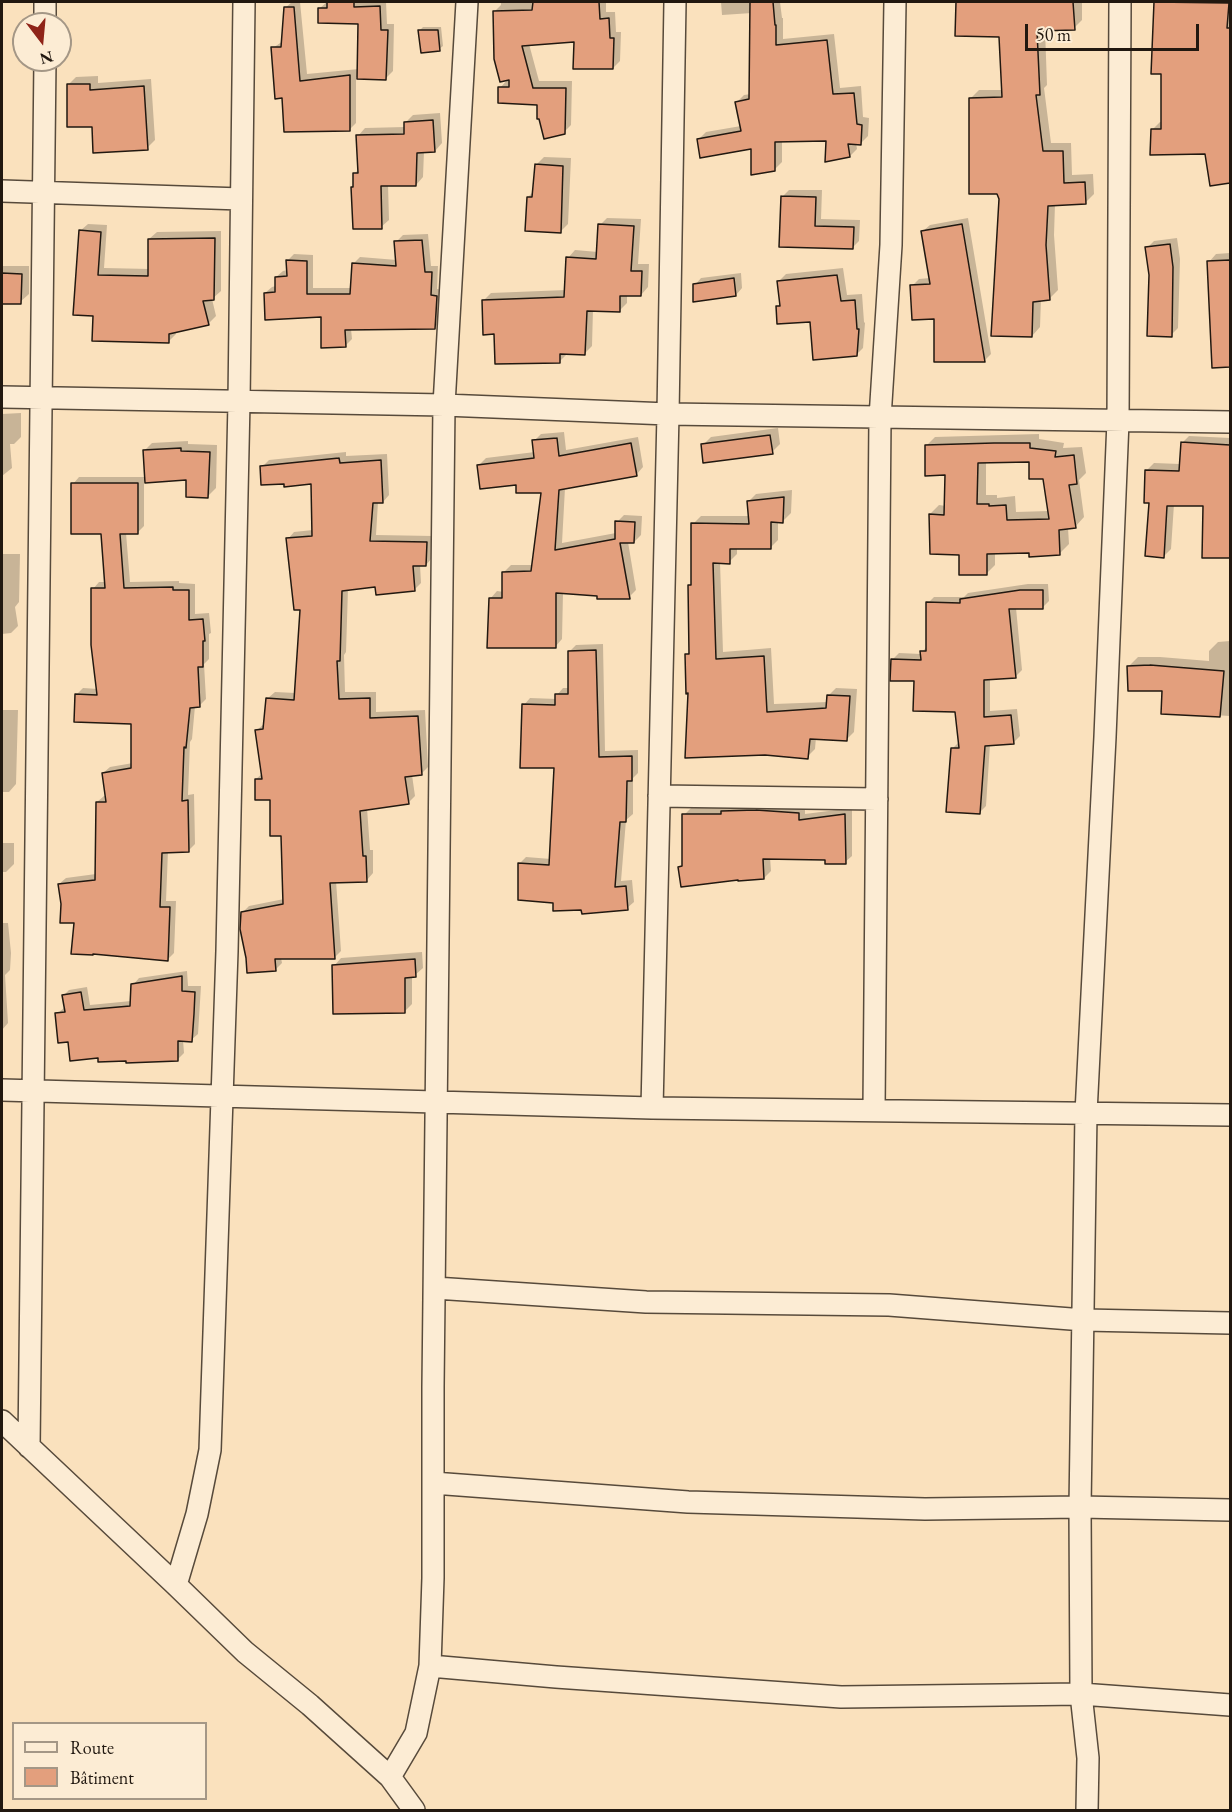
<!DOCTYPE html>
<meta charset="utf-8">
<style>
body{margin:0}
#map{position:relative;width:1232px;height:1812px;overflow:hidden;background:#fae1bd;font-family:"EB Garamond",serif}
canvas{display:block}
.frame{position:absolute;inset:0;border:3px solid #211810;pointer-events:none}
.legend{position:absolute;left:12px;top:1722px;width:195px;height:78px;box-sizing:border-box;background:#fcecd4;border:2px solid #a49786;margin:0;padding:8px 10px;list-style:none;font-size:18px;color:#211810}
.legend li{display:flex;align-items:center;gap:12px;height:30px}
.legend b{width:30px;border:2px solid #a49786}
.north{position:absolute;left:12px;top:12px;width:60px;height:60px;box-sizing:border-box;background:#fcecd4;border:2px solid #a49786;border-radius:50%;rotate:164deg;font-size:16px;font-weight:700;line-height:24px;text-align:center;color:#211810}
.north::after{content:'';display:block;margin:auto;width:21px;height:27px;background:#8f2418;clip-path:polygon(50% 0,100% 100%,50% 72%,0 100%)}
.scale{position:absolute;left:1025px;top:24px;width:174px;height:27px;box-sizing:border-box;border:3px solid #211810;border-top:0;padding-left:8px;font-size:18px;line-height:21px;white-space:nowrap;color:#211810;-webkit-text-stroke:4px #fcecd4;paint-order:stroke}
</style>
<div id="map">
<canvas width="1232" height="1812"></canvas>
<div class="frame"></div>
<ul class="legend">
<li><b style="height:8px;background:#fcecd4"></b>Route</li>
<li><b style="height:16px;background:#e39f7d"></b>Bâtiment</li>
</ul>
<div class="north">N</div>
<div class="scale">50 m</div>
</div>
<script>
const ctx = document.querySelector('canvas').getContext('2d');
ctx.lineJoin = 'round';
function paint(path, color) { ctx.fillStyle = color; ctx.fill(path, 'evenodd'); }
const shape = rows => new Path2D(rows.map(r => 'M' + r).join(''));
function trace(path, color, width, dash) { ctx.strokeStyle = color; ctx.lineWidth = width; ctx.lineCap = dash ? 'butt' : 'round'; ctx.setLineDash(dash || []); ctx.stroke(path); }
paint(shape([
 [292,2,300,2,307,74,359,69,360,23,320,8,327,2,386,2,387,24,394,24,393,71,386,78,356,77,356,123,349,130,284,96,273,48,283,41,285,8],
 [501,2,606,2,606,12,615,12,616,32,621,32,620,61,613,68,575,40,529,44,539,81,572,81,571,125,564,132,539,103,500,88,509,78,494,12,501,5],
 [721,2,780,2,782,18,783,18,783,39,834,34,840,88,861,86,863,117,869,118,868,136,861,143,856,143,857,149,850,156,828,140,782,141,782,162,774,170,752,148,698,140,706,132,741,126,737,102,744,95,751,94,752,13,722,15],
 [958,2,1082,2,1082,20,1074,28,1045,29,1047,85,1044,88,1051,143,1071,143,1072,175,1093,174,1094,194,1086,202,1055,204,1054,235,1058,290,1049,299,1041,299,1040,327,1032,336,1000,199,971,98,979,90,1003,90,1001,36,957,35],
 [1156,2,1230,2,1230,182,1211,185,1206,152,1152,130,1160,122,1163,122,1162,72,1153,25],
 [423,27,441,27,443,46,439,49,420,30],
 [98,76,98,83,151,79,155,140,147,148,94,125,68,85,76,77],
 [440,113,442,143,435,151,424,151,423,177,416,185,388,184,389,220,381,227,354,186,355,173,359,169,358,136,365,128,405,127,405,123,413,115],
 [544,157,571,158,568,224,560,232,528,197,534,191,536,165],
 [789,190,822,190,821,219,860,220,859,241,852,248,780,246,782,197],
 [607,218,641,219,638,264,649,264,648,287,641,295,627,294,627,303,620,310,593,309,592,346,585,353,568,353,560,361,495,333,484,300,491,293,566,290,568,258,575,250,598,252,600,225],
 [968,218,991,354,984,361,936,317,912,286,919,279,930,278,923,231,930,225],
 [88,224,107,225,104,268,150,269,149,239,157,232,221,231,221,291,212,299,216,316,209,323,176,331,176,334,169,341,94,314,80,231],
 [428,234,431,266,438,266,437,289,443,290,441,321,434,328,351,329,352,339,345,346,322,316,265,293,272,287,276,286,276,277,283,271,288,270,288,260,294,254,313,255,313,288,352,288,353,264,360,257,397,260,396,242,403,235],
 [1177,238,1180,259,1178,328,1171,335,1151,275,1147,248,1154,241],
 [1230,253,1230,365,1213,367,1209,262,1216,254],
 [2,266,29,266,29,294,20,302,2,302],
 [843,268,847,295,862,294,864,322,865,323,863,348,856,355,812,321,778,306,781,303,779,281,786,274],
 [741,273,742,288,736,295,695,285,701,278],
 [21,413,21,437,14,444,10,444,12,468,2,476,2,414],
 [778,428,780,444,772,452,703,445,711,437],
 [564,432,566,450,638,437,643,467,636,475,565,488,562,543,616,533,617,522,624,515,642,516,641,535,634,542,628,542,636,590,629,597,563,592,562,639,555,647,490,599,497,591,504,592,504,572,511,565,534,565,543,491,517,483,479,465,486,458,535,452,534,441,541,434],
 [1039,434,1039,439,1064,443,1063,448,1082,447,1086,473,1079,480,1084,517,1075,527,1068,528,1069,544,1060,553,995,552,995,565,986,574,960,553,930,514,939,505,946,506,947,474,926,446,935,437],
 [1031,460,1044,477,1049,511,1016,512,1015,496,997,498,997,495,986,495,986,461],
 [1189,436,1230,438,1230,556,1203,556,1204,505,1174,504,1171,549,1164,556,1151,501,1147,470,1154,463,1180,464,1182,443],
 [188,441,188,444,217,445,216,488,208,496,188,479,144,481,144,526,137,533,126,533,130,582,179,581,179,583,195,584,195,614,209,613,211,633,209,634,209,659,204,664,206,699,199,706,195,706,192,739,190,742,188,795,194,794,195,844,188,851,168,851,166,901,176,901,174,953,167,960,76,922,62,904,59,884,66,878,96,874,97,802,104,796,107,796,103,773,110,767,133,763,132,722,76,695,83,688,98,689,93,589,99,582,106,582,102,533,73,484,79,477,146,477,144,451,152,443],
 [346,452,346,456,387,454,389,495,383,502,378,502,376,535,433,536,432,558,426,565,420,565,421,583,414,590,377,585,348,589,346,652,344,655,345,692,376,692,376,712,425,710,428,767,421,774,412,775,415,796,408,803,367,808,370,850,373,850,373,873,367,880,336,881,341,951,334,958,281,958,282,963,275,970,242,913,249,906,284,899,283,834,271,799,256,779,263,773,256,731,265,723,268,698,275,692,296,693,301,608,288,539,294,532,313,530,312,482,285,483,262,467,269,460],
 [792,490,791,513,783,521,778,521,778,540,770,548,737,547,737,554,729,562,720,562,723,652,771,648,774,704,828,702,828,696,836,688,857,689,854,732,846,740,816,737,815,749,807,757,689,692,686,655,691,650,689,586,692,583,693,524,701,516,750,516,748,502,756,494],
 [2,554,20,554,19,602,15,607,18,626,11,633,2,634],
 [1028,584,1048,584,1049,601,1042,608,1016,608,1022,670,1016,676,990,678,990,711,1017,709,1020,736,1013,743,990,744,986,806,979,813,952,749,959,742,956,711,892,660,899,653,921,654,927,646,928,603,934,597,964,597,968,593],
 [1230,641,1230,716,1162,712,1164,689,1129,666,1138,657,1160,657,1209,661,1209,651,1218,642],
 [603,644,605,751,638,750,638,773,633,778,633,814,626,820,621,881,632,880,634,902,627,908,583,908,554,901,519,864,526,857,551,859,556,767,524,705,530,698,557,699,557,695,563,688,570,688,569,652,576,645],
 [2,710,18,710,16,784,9,792,2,792],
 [729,805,805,806,805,814,852,808,852,856,845,862,826,858,770,857,771,871,764,878,680,867,684,864,684,815,691,808,726,808],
 [2,843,14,843,14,864,6,872,2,872],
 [2,923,8,923,11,953,10,970,5,975,8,1023,2,1030],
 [422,952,423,968,415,975,412,976,412,1004,405,1011,334,966,341,958],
 [187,971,188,986,201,986,198,1034,191,1040,183,1040,184,1053,178,1059,100,1056,70,1041,57,1014,65,1007,63,996,69,990,87,987,90,1005,131,1001,133,985,139,978]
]), '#0003');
const building = shape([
 [327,2,354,2,354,7,380,6,381,30,388,30,386,80,357,79,358,24,318,23,318,8,327,8,327,2],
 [533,2,599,2,600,19,609,18,610,38,614,38,613,69,573,69,574,42,522,46,533,88,566,88,565,134,544,139,539,119,537,119,537,105,498,103,498,87,509,87,509,80,500,82,494,59,493,11,532,10,533,2],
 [750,2,773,2,775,25,776,25,776,45,827,40,833,94,854,93,857,124,862,125,861,145,848,144,850,157,825,162,826,141,775,142,775,171,751,175,751,149,700,158,697,139,741,131,735,102,749,99,750,2],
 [956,2,1073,2,1075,30,1037,31,1040,95,1036,95,1043,151,1063,151,1064,183,1085,182,1086,204,1048,206,1046,245,1050,300,1033,302,1032,337,991,336,999,199,997,194,969,194,969,98,1002,97,999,37,955,36,956,2],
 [1154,2,1229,3,1227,28,1230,28,1230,183,1210,186,1205,154,1150,155,1151,129,1161,129,1161,74,1151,74,1154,2],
 [284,7,294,7,300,81,350,75,350,131,284,132,282,98,275,99,271,47,281,47,284,7],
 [418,30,438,30,440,51,421,53,418,30],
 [67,84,90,84,90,90,144,86,148,150,93,153,92,127,67,127,67,84],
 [433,120,435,152,417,153,416,186,381,186,382,229,353,229,351,187,353,187,353,173,358,173,356,135,404,134,404,122,433,120],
 [535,164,563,166,561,233,525,231,527,197,532,197,535,164],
 [781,196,816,197,815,226,854,227,853,249,779,247,781,196],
 [598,224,634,226,631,271,642,271,641,296,620,296,620,312,587,311,585,355,560,354,560,363,495,364,494,334,483,335,482,300,564,297,566,257,596,259,598,224],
 [962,224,985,362,934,362,934,319,912,320,910,285,930,284,921,231,962,224],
 [79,230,101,232,98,275,148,276,148,239,215,238,214,300,203,301,209,325,169,334,169,343,92,341,93,316,73,315,79,230],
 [422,240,425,272,432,272,431,295,437,296,435,329,345,330,346,347,321,348,321,317,265,320,264,293,275,292,275,277,287,276,286,260,307,261,307,294,350,294,352,263,396,266,394,241,422,240],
 [1170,244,1173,267,1172,337,1147,336,1149,275,1145,247,1170,244],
 [1230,260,1230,367,1212,368,1207,261,1230,260],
 [2,273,22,274,21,304,2,304,2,273],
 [837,275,841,301,855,300,857,329,859,329,857,356,813,360,810,322,777,324,776,306,780,306,777,281,837,275],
 [734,278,736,296,693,302,693,284,734,278],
 [770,435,773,454,703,463,701,444,770,435],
 [557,438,559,456,631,443,637,476,559,490,555,550,615,539,615,521,635,522,634,543,620,543,630,599,597,599,597,596,556,593,556,648,487,648,489,598,502,598,502,572,531,571,541,493,516,493,516,485,480,489,477,465,534,458,532,440,557,438],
 [1181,442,1230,445,1230,558,1202,558,1203,506,1167,506,1164,558,1145,556,1149,503,1144,503,1145,470,1179,471,1181,442],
 [994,443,1030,443,1030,448,1056,451,1055,457,1074,455,1077,484,1069,485,1076,528,1059,530,1060,555,1029,557,1029,553,987,554,987,575,959,575,959,555,930,554,929,514,944,515,945,475,925,476,925,445,994,443],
 [1029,462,1029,479,1043,479,1049,519,1007,520,1006,505,989,506,989,504,977,504,978,463,1029,462],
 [181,448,181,451,210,452,208,498,186,497,186,480,145,483,143,450,181,448],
 [339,458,340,463,381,460,383,503,373,503,370,541,427,542,426,566,413,566,415,591,376,595,375,587,342,591,340,661,337,661,339,699,370,698,370,718,418,716,422,775,405,777,409,804,360,811,363,856,366,856,367,882,330,883,335,959,275,959,276,971,247,973,246,958,240,929,241,912,283,904,281,836,270,836,270,800,255,800,255,779,262,779,255,730,263,729,266,698,294,700,300,610,294,610,286,538,312,536,311,484,284,487,284,484,261,485,260,466,339,458],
 [71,483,138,483,138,534,120,534,124,588,173,587,173,590,189,590,189,620,203,619,205,641,203,641,203,667,198,667,200,707,190,708,186,748,184,747,182,801,188,800,189,852,162,853,160,907,170,907,168,961,93,954,93,955,71,954,74,923,60,923,61,904,58,884,95,880,96,802,106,802,102,773,131,768,131,724,74,722,75,694,97,695,91,645,91,588,105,588,101,534,71,534,71,483],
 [784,497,783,523,771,522,771,549,730,549,730,564,713,563,716,659,764,656,767,712,826,708,827,695,850,696,847,741,810,739,808,759,765,755,685,758,688,693,686,694,685,654,689,654,688,585,691,585,691,523,749,524,747,501,784,497],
 [1020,590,1043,590,1043,609,1009,609,1016,678,984,680,984,717,1011,715,1014,744,985,746,980,814,946,812,951,748,959,748,955,712,913,711,914,681,890,681,891,659,921,660,920,651,926,651,926,602,960,603,960,599,1020,590],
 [596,650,599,757,632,756,632,781,627,781,626,822,620,822,615,887,626,886,628,910,582,914,581,910,553,911,553,903,518,900,518,863,549,865,554,768,520,768,522,704,555,705,555,694,568,694,568,651,596,650],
 [1150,665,1224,671,1220,717,1161,714,1162,691,1128,691,1127,666,1150,665],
 [756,810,799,813,799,820,845,814,846,864,825,864,825,860,763,859,764,879,738,881,738,880,681,887,678,867,682,866,682,814,721,814,721,811,756,810],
 [415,959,416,977,405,978,405,1013,333,1014,332,965,415,959],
 [182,976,182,991,195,992,194,1014,192,1042,178,1041,178,1061,126,1063,126,1061,98,1062,98,1058,70,1061,68,1042,58,1043,55,1013,65,1012,62,995,81,992,84,1010,130,1006,131,984,182,976]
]);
paint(building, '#e39f7d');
trace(building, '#211810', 1.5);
const street = shape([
 [45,24,45,2],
 [2,191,241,199],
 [2,397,444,405,668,414,1230,422],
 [659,796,877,799],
 [2,1090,652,1108,1230,1115],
 [652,1108,668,414,675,2],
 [874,1109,880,418,891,245,895,2],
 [435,1288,646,1302,889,1305,1084,1320,1230,1323],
 [2,1421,176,1585,245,1652,310,1705,390,1777,414,1810],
 [29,1447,45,60],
 [433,1483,688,1502,925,1509,1080,1507,1230,1510],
 [176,1585,197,1514,210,1450,227,951,239,402,244,2],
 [430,1666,556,1677,841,1697,1081,1694,1230,1705],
 [390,1777,416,1733,430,1666,433,1578,433,1386,444,405,467,2],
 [1087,1810,1088,1758,1081,1694,1080,1507,1086,1113,1105,737,1118,421,1120,2]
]);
trace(street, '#574a3b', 24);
trace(street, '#fcecd4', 21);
</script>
